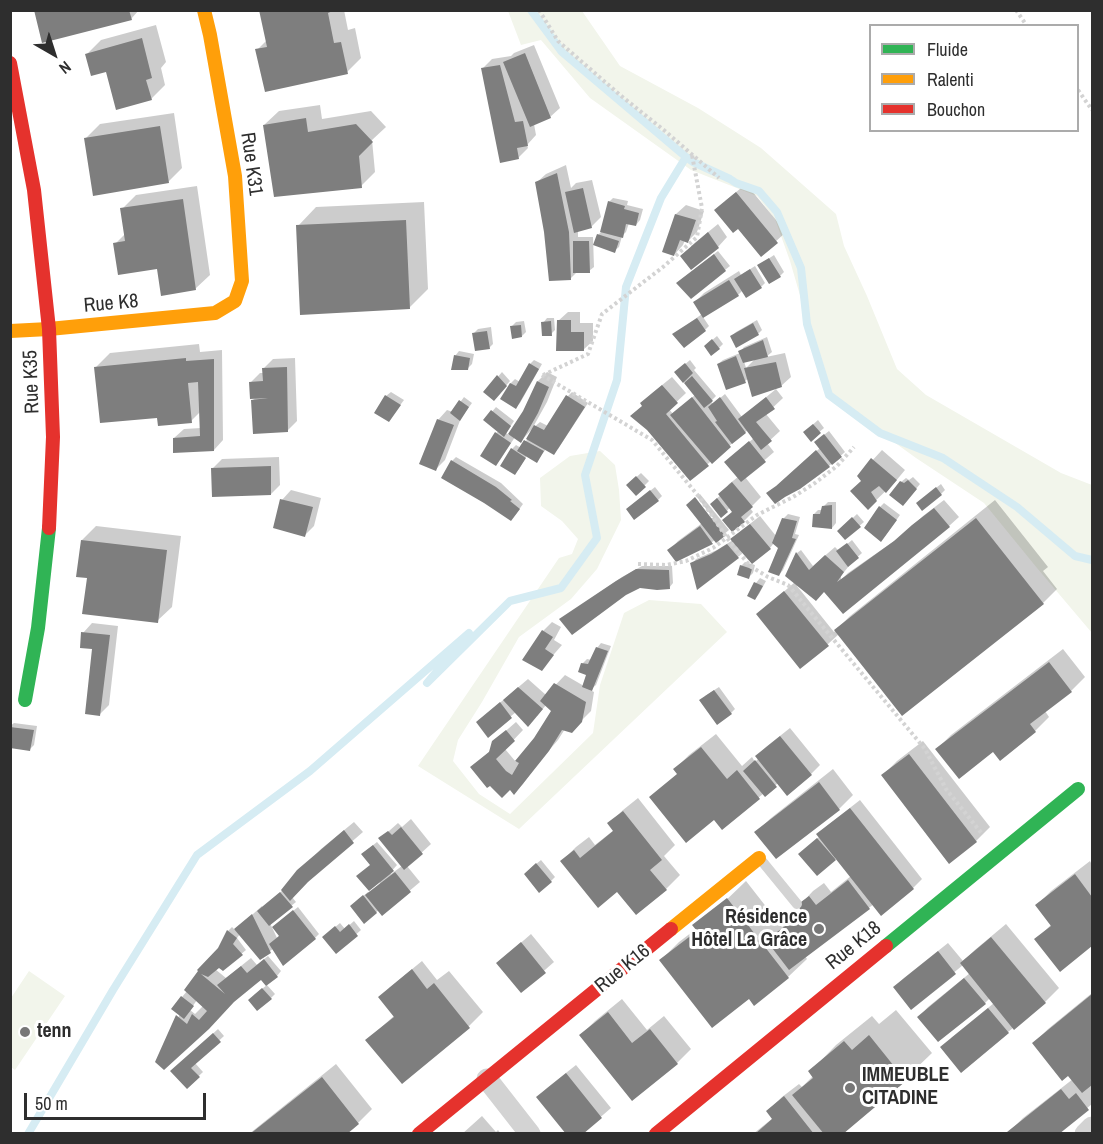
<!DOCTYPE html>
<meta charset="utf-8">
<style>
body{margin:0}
#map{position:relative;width:1103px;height:1144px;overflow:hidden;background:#fff;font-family:"Archivo Narrow",sans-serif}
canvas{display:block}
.frame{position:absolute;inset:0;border:12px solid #2e2e2e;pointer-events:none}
.legend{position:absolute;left:869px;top:24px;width:210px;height:108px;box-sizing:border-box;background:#fff;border:2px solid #ababab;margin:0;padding:8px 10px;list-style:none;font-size:18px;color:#2e2e2e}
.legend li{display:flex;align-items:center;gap:12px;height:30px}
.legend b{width:30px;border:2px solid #ababab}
.north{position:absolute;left:24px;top:24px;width:60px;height:60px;-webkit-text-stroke:4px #fff;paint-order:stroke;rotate:141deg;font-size:16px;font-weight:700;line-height:24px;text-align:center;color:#2e2e2e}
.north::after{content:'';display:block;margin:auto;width:21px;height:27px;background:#2e2e2e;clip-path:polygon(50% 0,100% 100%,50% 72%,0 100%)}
.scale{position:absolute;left:24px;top:1093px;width:182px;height:27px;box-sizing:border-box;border:3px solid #2e2e2e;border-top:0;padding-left:8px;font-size:18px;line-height:21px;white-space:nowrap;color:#2e2e2e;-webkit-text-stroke:4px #fff;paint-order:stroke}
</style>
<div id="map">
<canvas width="1103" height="1144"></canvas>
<div class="frame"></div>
<ul class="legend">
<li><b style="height:8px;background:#30b455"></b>Fluide</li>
<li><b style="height:8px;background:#ff9f0a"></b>Ralenti</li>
<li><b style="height:8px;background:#e5322d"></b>Bouchon</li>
</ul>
<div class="north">N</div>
<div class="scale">50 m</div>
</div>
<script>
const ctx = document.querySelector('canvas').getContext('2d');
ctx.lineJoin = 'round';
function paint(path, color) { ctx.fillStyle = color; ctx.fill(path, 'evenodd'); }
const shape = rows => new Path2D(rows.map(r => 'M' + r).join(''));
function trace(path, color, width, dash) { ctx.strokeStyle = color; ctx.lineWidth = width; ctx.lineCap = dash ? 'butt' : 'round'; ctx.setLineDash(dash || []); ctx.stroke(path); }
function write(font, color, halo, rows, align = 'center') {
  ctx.font = font + ' "Archivo Narrow",sans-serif'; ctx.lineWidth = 6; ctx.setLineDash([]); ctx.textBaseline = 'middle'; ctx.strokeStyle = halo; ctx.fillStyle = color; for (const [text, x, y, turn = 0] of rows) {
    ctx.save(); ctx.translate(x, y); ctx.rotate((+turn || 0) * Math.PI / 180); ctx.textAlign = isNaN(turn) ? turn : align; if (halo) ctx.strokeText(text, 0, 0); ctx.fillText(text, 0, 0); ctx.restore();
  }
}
paint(shape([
 [508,11,582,11,620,66,698,108,761,148,836,214,844,246,867,296,897,369,926,395,1061,473,1092,485,1092,633,1037,568,984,503,916,458,829,395,790,261,775,219,757,196,691,170,590,98,541,40,521,45],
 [600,451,615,465,619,490,621,520,597,569,571,599,519,637,482,702,458,740,453,761,479,794,510,814,593,733,600,685,624,613,649,600,701,604,727,632,519,829,418,766,559,558,572,554,578,539,562,521,541,506,540,478,570,456],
 [29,971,65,996,15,1070,11,1067,11,998]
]), '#f2f5eb');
paint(shape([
 [35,10,139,10,131,19],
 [261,10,344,10,348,30,355,28,361,58,347,72,257,50,267,40],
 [156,25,166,62,161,68,165,85,151,99,107,70,87,54,101,40],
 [534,45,560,108,550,117,534,124,536,135,527,145,528,148,518,158,483,68,492,59,511,56,514,53],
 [320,105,322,119,371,111,386,127,372,140,375,172,361,186,264,125,279,111],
 [174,113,182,168,168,182,86,138,100,124],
 [566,165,571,188,576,183,592,180,601,217,591,227,578,230,578,237,593,237,594,267,589,271,578,271,570,279,546,232,536,183,546,174],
 [746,184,786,232,761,255,725,201],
 [197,186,210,275,195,289,115,244,125,234,122,209,136,195],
 [613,198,628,201,627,205,643,209,640,220,636,225,629,223,626,232,622,236,619,247,614,251,598,235,602,231,609,202],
 [424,202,428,289,409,308,298,226,316,207],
 [686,205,704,211,697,232,688,241,685,240,683,245,674,255,676,214],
 [718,224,727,237,718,247,691,268,691,246],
 [718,251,730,266,691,297,682,279],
 [774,255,784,272,780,276,759,265],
 [755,266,765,283,761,287,743,290,738,295,703,317,709,326,705,330,674,334,702,314,695,302,704,293,739,271,741,275],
 [568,312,580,312,580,323,593,323,593,341,583,350,558,321],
 [547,318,554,318,555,330,551,334,543,323],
 [757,320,762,330,758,334,732,336,736,332],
 [524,321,526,332,522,336,512,326,516,322],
 [491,327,493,344,489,348,474,333,478,329],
 [717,336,723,344,719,348,710,342],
 [767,337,772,352,766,357,785,353,791,377,781,386,749,378,745,381,727,388,718,364,723,360,740,353,740,352,744,347],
 [756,358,746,368,744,361],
 [199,344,200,352,222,350,223,440,214,450,174,438,184,429,201,428,201,411,191,421,96,367,110,353],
 [459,351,474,354,472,364,467,369,455,356],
 [295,358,297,421,288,430,252,401,256,397,251,382,260,373,264,373,264,368,273,359],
 [534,360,542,364,520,403,516,407,502,399,511,383,515,379,520,382,530,364],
 [690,360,696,368,694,370,716,396,711,401,713,404,725,394,742,417,776,389,783,398,766,414,780,431,767,443,774,452,745,477,761,497,750,508,753,512,744,521,724,520,733,511,730,507,727,511,716,499,721,495,729,484,738,477,736,453,754,438,748,430,690,479,644,405,651,394,672,377,686,393,669,409,673,414,695,395,676,372],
 [502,372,510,381,498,395,485,392],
 [547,372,557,377,547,402,532,429,521,441,515,437,500,460,496,433,499,431,485,420,496,407,514,421,506,433,509,435,524,412,538,381],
 [391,392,404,400,389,420,386,396],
 [572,392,588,403,558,449,546,449,537,461,527,455,519,469,515,473,512,449,516,445,521,448,529,437,532,429,540,422,548,426,568,396],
 [464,397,472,403,461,418,445,460,436,469,438,420,447,410,453,412],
 [818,420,824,428,811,439,809,428],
 [829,431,845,452,829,466,800,488,782,482,820,448,820,438],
 [882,450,905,470,895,482,868,508,862,481,858,476],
 [279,457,280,485,271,494,213,468,222,459],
 [456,457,501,483,523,504,515,515,452,461],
 [641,473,649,481,636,494,632,481],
 [913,477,920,484,907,500,901,482,906,478,909,480],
 [941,484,945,490,941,494,922,499],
 [655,487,662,496,658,500,632,505],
 [291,490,321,498,314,526,305,535,282,500],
 [700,494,729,530,716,541,715,540,712,542,676,560,669,551,678,541,709,518,713,518,697,497],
 [944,500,959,517,949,526,825,591,798,584,797,586,834,632,850,616,874,597,995,500,1048,567,1043,571,1057,589,1043,603,839,634,828,644,800,667,758,614,795,582,787,576,797,553,801,550,813,566,835,547,839,551,852,540,862,553,852,562,841,576,841,580,848,573,900,537,923,516],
 [828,502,836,502,836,523,832,528,814,514,818,510,823,510,823,507],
 [884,503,900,515,885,536,880,507],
 [788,514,800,517,795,534,799,535,783,570,779,575,780,548,774,543,770,548,743,552,738,557,692,564,696,559,717,550,733,540,742,530,760,516,776,536,783,519],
 [857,514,864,522,845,538,839,531],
 [96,526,181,536,172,607,157,621,88,576,82,540],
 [745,562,755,565,753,573,749,577,741,566],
 [642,566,672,566,673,583,669,588,640,586,561,619,622,577],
 [760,578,766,581,759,594,755,599,749,596,756,583],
 [552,622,561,627,554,640,562,645,541,669,543,631],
 [92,623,118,626,109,705,100,714,94,648,83,633],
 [601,643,611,646,596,685,590,690,594,692,591,711,571,731,565,729,558,740,538,763,523,784,514,793,510,789,472,767,491,750,493,742,516,722,523,730,505,749,516,762,538,737,553,711,546,705,537,716,516,712,488,735,482,718,528,679,546,695,565,675,584,686,588,674,582,664,587,659,592,660,597,648],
 [1063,649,1085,677,1071,691,1045,711,1049,717,1035,731,993,750,937,749,951,735],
 [719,687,735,709,731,713,705,696],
 [14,723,37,726,34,745,30,749,10,746,10,726],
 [790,728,820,765,811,774,778,783,765,795,764,793,723,828,675,769,689,755,716,734,742,766,752,757,755,762,758,759,757,756,766,747],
 [923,741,990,827,976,841,883,775,897,761],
 [833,769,853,795,839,809,777,857,756,832,771,818],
 [638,798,675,845,664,856,680,875,666,889,618,890,562,861,576,847,589,837,595,845,614,830,609,824,623,810],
 [860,800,922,879,913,888,881,913,874,904,805,956,807,959,788,977,749,997,661,960,679,942,696,929,746,881,782,927,804,911,799,906,813,891,824,883,831,892,851,876,837,857,817,874,800,854,820,836,818,834,828,825],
 [411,819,431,844,407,866,420,882,382,914,379,910,365,922,356,902,368,892,369,894,380,883,367,850,377,842,397,865,390,873,391,874,402,866,380,839,398,823,402,827],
 [354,822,363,832,319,870,292,897,296,902,270,923,277,938,280,935,278,923,298,907,319,934,315,938,273,949,270,951,240,934,237,938,246,950,223,969,219,966,215,969,226,978,251,958,257,965,268,956,281,971,277,976,262,977,157,1061,180,1014,173,1008,187,991,219,949,228,931,232,927,235,930,262,906,262,908,283,890,321,849],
 [197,1000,203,1006,195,1014,190,1010],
 [541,860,555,877,551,881,530,869],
 [1090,861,1092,865,1092,944,1060,969,1036,939,1052,924,1037,905,1051,891],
 [354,921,361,930,336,952,328,933,340,923,345,929],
 [1006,924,1059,988,1045,1002,1008,1032,951,1038,994,1003,990,998,985,1003,919,1017,928,1007,970,973,963,965,911,1008,895,987,904,978,948,943,963,961,976,949],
 [531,934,554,962,521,991,508,954],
 [422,961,437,980,449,971,483,1012,469,1026,402,1082,367,1040,395,1015,389,988],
 [267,985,275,994,271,998,254,995],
 [1092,993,1092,1104,1056,1134,1009,1132,1023,1118,1073,1079,1034,1043,1048,1029],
 [622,999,647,1030,664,1016,691,1049,677,1063,581,1035,595,1021],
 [896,1010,932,1053,905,1079,840,1134,753,1134,773,1118,768,1111,782,1097,799,1084,802,1087,813,1076,810,1072,836,1045,872,1016,879,1024],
 [218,1029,224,1036,195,1063,203,1072,187,1087,172,1071],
 [336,1064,372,1109,358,1123,345,1134,249,1134],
 [576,1065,611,1108,581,1134,538,1097,547,1088],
 [482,1116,496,1132,498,1130,501,1134,462,1134]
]), '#0003');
trace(shape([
 [531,10,562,52,686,157,693,162,730,179,736,183,759,191,777,212,801,268,807,324,829,395,880,433,943,458,1017,507,1075,556,1092,560],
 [28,1134,113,990,197,855,310,771,469,633,427,683,510,601,561,588,597,538,585,475,617,380,626,287,661,198,686,157]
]), '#d6ecf3', 8);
paint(shape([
 [34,10,129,10,132,20,42,43],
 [259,10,335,10,328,13,334,43,341,42,348,74,265,92,255,49,267,47],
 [142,38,152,78,146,80,152,100,116,110,106,72,91,76,85,54],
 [525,53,551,118,530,127,503,62],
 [500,65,515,122,523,121,528,146,517,148,519,159,500,163,481,68],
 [306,118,308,132,356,124,373,142,359,156,362,188,274,197,263,125],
 [160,126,169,183,93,196,84,138],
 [557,173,569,232,571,280,549,281,544,232,535,182],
 [583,188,592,228,574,233,565,192],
 [736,192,778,243,761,257,738,229,733,233,714,210],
 [183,199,196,290,161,296,157,269,118,275,113,243,125,241,120,208],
 [608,201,625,206,624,209,639,213,636,226,626,224,623,238,600,232],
 [675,214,696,220,688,243,680,240,674,256,662,252],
 [406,220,410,309,300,315,296,225],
 [708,232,719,248,691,270,680,256],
 [597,234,619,241,615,253,593,245],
 [573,241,589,241,590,273,573,273],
 [714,254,726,271,691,299,676,283],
 [769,258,781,277,769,284,757,265],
 [750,269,762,288,746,298,734,279],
 [729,280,739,296,703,318,693,302],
 [697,318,706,331,684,348,672,334],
 [557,320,571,320,571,332,584,332,584,351,556,351],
 [551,321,552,336,542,336,541,322],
 [753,323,759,335,736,348,730,336],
 [521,325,522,337,512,339,510,326],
 [487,331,490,349,475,351,472,333],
 [712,339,720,349,711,356,704,346],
 [763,340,768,357,743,363,738,351],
 [454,355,470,358,468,370,451,370],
 [736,356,746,383,726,390,717,364],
 [186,358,186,361,214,359,214,451,173,453,173,438,200,436,198,382,188,383,192,423,158,426,157,418,100,423,94,367],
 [776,362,782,387,752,397,744,368],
 [529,363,539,369,516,409,500,399,510,383,516,386],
 [685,363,693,373,683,383,674,372],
 [287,367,288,432,253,434,251,400,268,398,250,399,249,382,263,381,262,368],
 [497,375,507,386,494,401,483,392],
 [692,376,713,401,704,408,684,383],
 [537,381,549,387,538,413,521,443,508,434,523,411],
 [662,385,678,403,666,414,709,466,690,481,647,430,630,416,642,406,640,403],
 [385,395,401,405,389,422,374,413],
 [566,395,585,407,554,455,526,439,534,425,544,430],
 [692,397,731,447,712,464,670,415],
 [720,397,746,433,732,444,715,422,717,421,708,407],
 [766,397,775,409,756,422,772,441,761,450,738,419],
 [459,400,469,407,460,421,450,413],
 [491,410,511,426,504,437,483,420],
 [437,419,454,425,436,471,419,464],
 [813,424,821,433,811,442,803,432],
 [495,432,511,443,496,466,480,456],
 [824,434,842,457,832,465,814,442],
 [524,440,544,451,537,463,517,451],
 [749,441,766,462,741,482,724,462],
 [511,448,526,458,515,475,500,466],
 [816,450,830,467,800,489,785,497,775,504,766,493,776,486],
 [871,458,897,480,886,493,879,486,871,492,877,501,868,510,850,491,861,481,857,476],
 [451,460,496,487,512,500,510,501,520,509,511,521,484,503,441,478],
 [271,466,271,495,212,497,211,468],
 [636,476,646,487,636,496,626,485],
 [908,480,917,489,903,506,889,495,900,481,904,483],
 [732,482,753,507,741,517,745,522,732,532,722,520,732,512,718,494],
 [936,487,942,495,922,511,916,503],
 [650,490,659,501,634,520,626,509],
 [695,497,725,536,716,543,686,505],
 [717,498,728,512,721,518,710,504],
 [280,499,313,507,305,537,273,528],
 [832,505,832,529,812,527,813,514,820,514,822,506],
 [879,506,897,520,881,542,864,528],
 [934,508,950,527,843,614,824,592,816,601,785,576,796,552,809,570,825,555,844,572,837,582,894,541,912,525],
 [852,517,861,527,845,540,837,531],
 [782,518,797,521,792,538,796,539,779,576,768,572,778,548,772,543],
 [976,518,1044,604,902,716,834,630],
 [750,524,771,549,752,564,730,539],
 [700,526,713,544,676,562,667,550],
 [81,540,167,550,158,623,82,614,87,578,76,577],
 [847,543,859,558,848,567,836,551],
 [727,544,739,558,697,590,690,563,711,554],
 [740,565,752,569,749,579,737,575],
 [636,569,669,570,670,589,657,590,640,588,626,595,572,635,559,619,616,581],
 [754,582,763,586,755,600,747,596],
 [784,591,829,646,800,669,756,614],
 [542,630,553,637,545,649,554,655,542,671,522,660],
 [81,632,110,635,100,716,85,714,92,649,80,648],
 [596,647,608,651,592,691,582,687,586,675,578,672,581,663,588,664],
 [1049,662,1072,692,1030,724,1036,732,1000,761,993,752,959,779,935,749],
 [554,683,586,702,582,722,572,733,562,730,549,751,514,795,510,790,502,798,490,786,487,788,470,767,489,752,492,741,506,730,515,741,496,759,506,771,512,775,519,763,515,761,534,738,551,711,540,701],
 [518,687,543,709,528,727,503,700],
 [714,690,732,714,717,725,699,700],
 [500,702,512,718,488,738,476,722],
 [10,727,34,730,30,751,10,748],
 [780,736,812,775,787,796,755,756],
 [701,747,727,779,737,770,760,799,722,830,714,820,686,843,649,797,677,774,673,769],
 [909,754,977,842,949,864,881,775],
 [755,760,777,787,765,797,743,771],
 [819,782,840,810,776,859,754,832],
 [850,808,914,889,881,916,816,834],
 [623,811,662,860,650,870,667,890,636,915,617,892,598,908,560,861,574,850,580,858,613,831,607,823],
 [401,827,423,854,404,870,378,838,388,831,392,835],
 [344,830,354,843,308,882,290,901,281,890,297,870],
 [817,838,836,860,817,876,798,854],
 [373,845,394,871,369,891,356,876,370,865,361,854],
 [536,863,552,882,539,893,524,874],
 [395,872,411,892,382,916,365,895],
 [1075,874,1092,897,1092,946,1060,972,1034,939,1051,926,1035,905],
 [848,880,870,909,789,970,766,940,803,913,797,905,809,896,816,905],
 [280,892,293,907,269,926,257,911],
 [363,895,377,913,364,924,350,906],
 [727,898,789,978,754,1006,749,999,712,1028,659,960,697,931,692,925],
 [293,910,316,939,283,966,269,944,279,936,272,927],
 [252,914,271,953,260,960,234,929],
 [349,924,358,936,336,954,322,937,335,926,340,932],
 [227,930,237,938,233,944,243,955,223,971,219,968,208,977,201,974,225,994,217,985,241,966,247,973,264,959,278,977,266,986,261,980,256,984,234,1002,209,1029,164,1070,155,1062,176,1015,187,1024,192,1014,199,1020,207,1011,184,990,198,971,197,970,218,948],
 [991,937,1046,1003,1014,1030,960,963],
 [521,942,546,973,521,993,496,963],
 [938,951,956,974,911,1010,893,987],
 [412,969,427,989,434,983,470,1028,402,1084,365,1040,394,1017,378,997],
 [964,978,986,1004,938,1042,917,1017],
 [262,988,272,999,257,1011,248,1000],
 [1092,994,1092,1085,1082,1093,1068,1076,1062,1081,1032,1043],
 [181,996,194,1006,184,1019,171,1009],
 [988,1008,1009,1033,961,1073,940,1047],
 [608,1012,632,1043,650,1029,678,1064,632,1101,579,1035],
 [213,1033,221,1042,191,1068,200,1077,187,1089,170,1071],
 [869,1035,906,1081,843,1134,824,1134,792,1095,813,1078,808,1071,844,1041,852,1050],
 [566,1073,602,1118,583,1134,566,1134,536,1097],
 [322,1077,359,1124,347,1134,250,1134],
 [1061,1089,1069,1099,1076,1093,1089,1110,1059,1134,1008,1134,1007,1132],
 [784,1096,814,1134,755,1134,772,1119,766,1111]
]), '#7e7e7e');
trace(shape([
 [539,10,558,41,620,95,665,131,719,178],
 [1016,10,1027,26],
 [1078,90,1092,110],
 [542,375,652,440,700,498,727,538,750,566,768,577,788,585,925,749,946,789,983,835],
 [543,375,588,354,602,314,663,267,697,237,702,208,692,155],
 [638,564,666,565,686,561,713,548,757,515,793,497,815,483,837,466,854,447]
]), '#d3d3d3', 4, [3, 3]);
trace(shape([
 [761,860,797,904]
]), '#d3d3d3', 10);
trace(shape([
 [487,1079,530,1134],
 [1085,1134,1092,1127]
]), '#d3d3d3', 21);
trace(shape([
 [25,700,38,628,49,528],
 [886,946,1078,789]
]), '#30b455', 14);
trace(shape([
 [10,331,49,329,215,313,235,301,242,281,235,176,210,35,204,10],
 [671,929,759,858]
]), '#ff9f0a', 14);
trace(shape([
 [10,63,34,190,49,329,53,437,49,528],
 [419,1134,671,929],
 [656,1134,886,946]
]), '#e5322d', 14);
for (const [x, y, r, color] of [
 [819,929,6,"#777"],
 [25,1032,6,"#777"],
 [850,1088,6,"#777"]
]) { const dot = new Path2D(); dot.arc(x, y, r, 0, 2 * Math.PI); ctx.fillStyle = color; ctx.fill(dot); trace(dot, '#fff', 2); }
write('20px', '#2e2e2e', '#fff', [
 ["Rue K31",251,164,82],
 ["Rue K8",111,304,-5],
 ["Rue K35",32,382,-92],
 ["Rue K18",854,946,-39],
 ["Rue K16",623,969,-39]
]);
write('bold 20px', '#2e2e2e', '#fff', [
 ["Résidence",807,918,"right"],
 ["Hôtel La Grâce",807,941,"right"],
 ["tenn",37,1032],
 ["IMMEUBLE",862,1076],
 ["CITADINE",862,1099]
], 'left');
</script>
